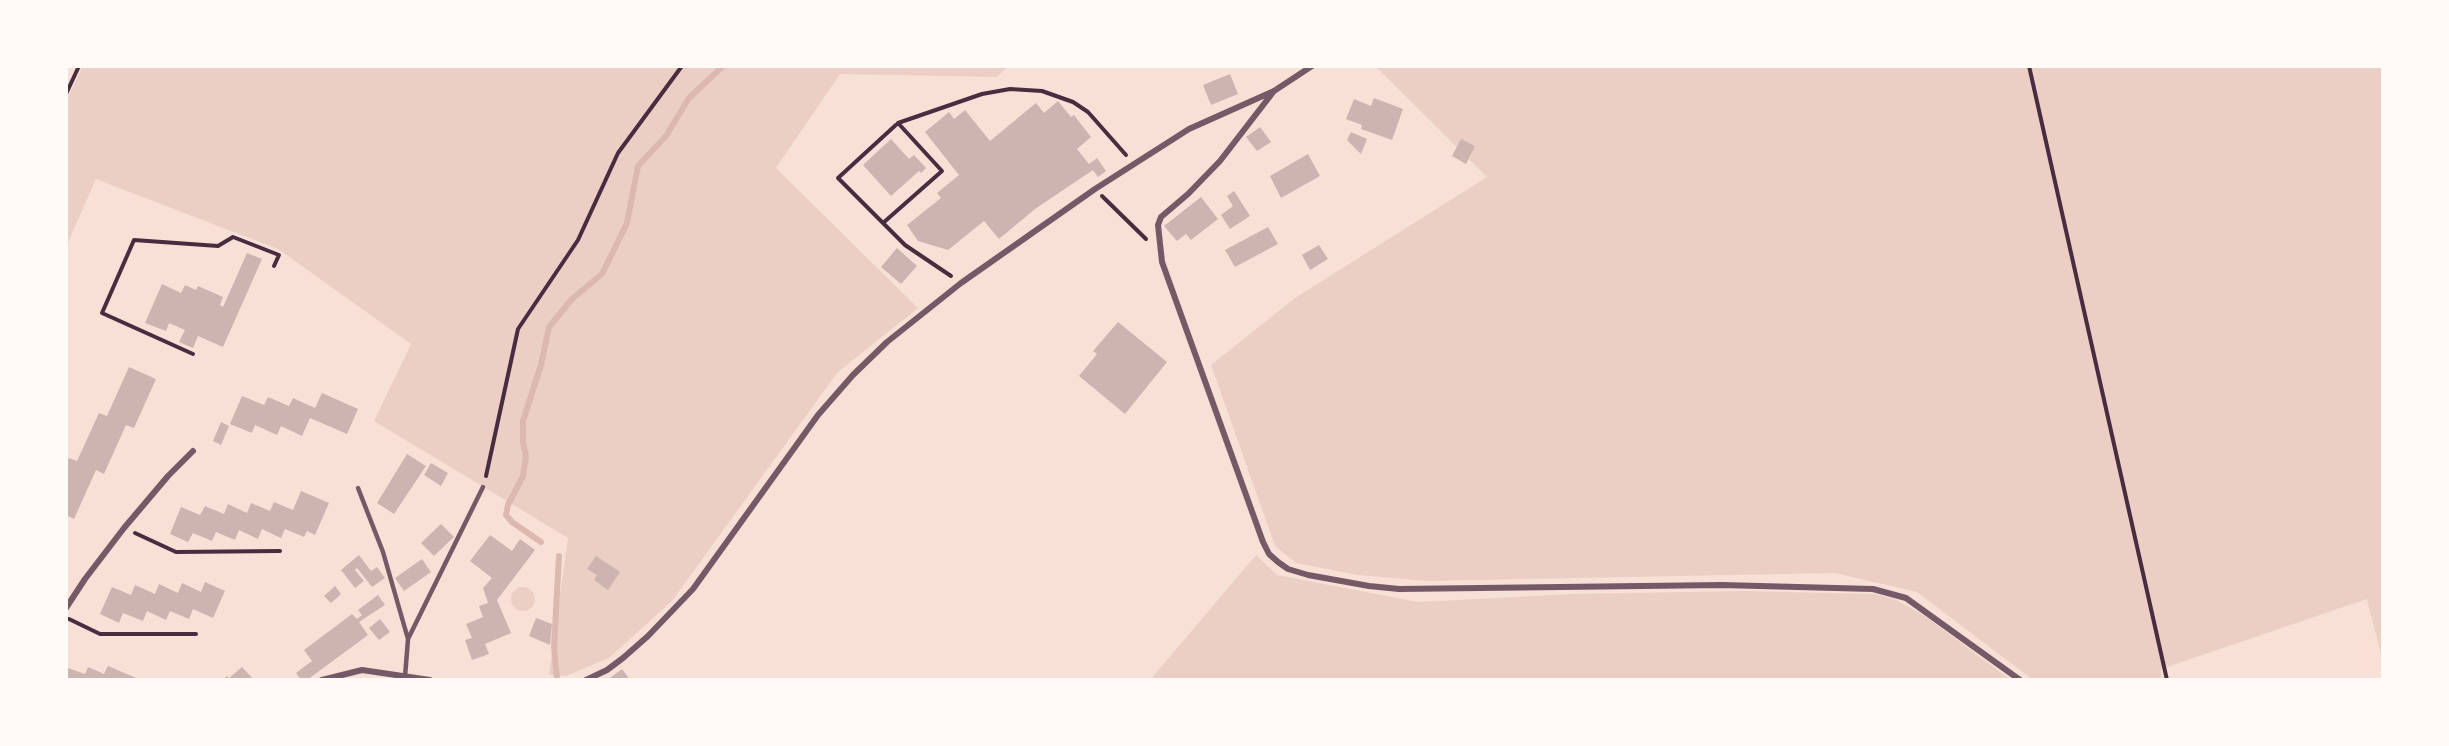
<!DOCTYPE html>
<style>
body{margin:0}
#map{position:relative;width:2449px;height:746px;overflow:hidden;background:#f7e1d7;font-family:Lato,sans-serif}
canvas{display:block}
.frame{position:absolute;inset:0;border:68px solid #fffaf5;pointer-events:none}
</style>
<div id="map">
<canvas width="2449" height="746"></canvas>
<div class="frame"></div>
</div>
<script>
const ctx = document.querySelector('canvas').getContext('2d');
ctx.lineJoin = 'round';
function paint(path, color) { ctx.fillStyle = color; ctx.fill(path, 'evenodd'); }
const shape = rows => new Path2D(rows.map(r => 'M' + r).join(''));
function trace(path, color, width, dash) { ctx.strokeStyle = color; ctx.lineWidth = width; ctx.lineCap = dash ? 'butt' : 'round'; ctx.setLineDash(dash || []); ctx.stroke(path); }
paint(shape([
 [83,66,1008,66,997,77,840,74,776,168,918,308,837,373,672,601,609,658,566,676,549,675,568,538,374,421,411,344,278,249,96,179,66,247,66,101],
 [1375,66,2383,66,2383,663,2367,599,2161,669,2162,680,2033,680,1917,592,1835,573,1426,581,1358,575,1296,563,1275,546,1211,365,1295,298,1487,177],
 [1256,555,1277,575,1418,602,1572,594,1743,591,1874,594,1894,599,1922,614,2011,680,1150,680],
 '511 599a12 12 0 1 1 24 0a12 12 0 1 1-24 0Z'
]), '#ebcfc5');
trace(shape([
 [541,542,512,522,506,515,508,505,523,476,526,456,523,442,523,421,541,365,549,327,572,299,602,274,627,223,638,166,666,136,689,98,723,66],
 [557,680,554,647,559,556]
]), '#dcb8b0', 6);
paint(shape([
 [1230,74,1238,94,1211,105,1203,85],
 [1374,98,1403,109,1392,140,1361,129,1362,125,1346,119,1354,99,1371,106],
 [1058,101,1071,117,1074,115,1091,137,1077,149,1089,164,1097,158,1106,171,1098,177,1093,170,1035,209,999,239,984,221,948,250,918,241,907,225,941,198,937,193,959,175,925,132,949,112,954,119,965,110,990,141,1036,103,1044,113],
 [1260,127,1271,142,1257,151,1246,137],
 [1351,132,1367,139,1361,154,1347,140],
 [891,139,909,159,914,155,926,168,921,173,919,171,891,196,863,165],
 [1461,139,1475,146,1466,164,1452,156],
 [1308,154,1320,176,1281,198,1270,176],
 [1234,191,1250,216,1230,229,1221,215,1233,206,1227,196],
 [1201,197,1218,219,1191,240,1186,234,1177,241,1164,226],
 [1268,227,1278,244,1235,267,1225,250],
 [1319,245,1328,259,1310,270,1302,255],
 [897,248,917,266,901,284,881,267],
 [247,253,262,259,223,347,198,336,193,348,179,342,185,330,169,323,166,331,145,323,162,284,181,293,185,285,196,290,198,286,223,297,220,305,223,307],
 [1118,322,1167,362,1125,414,1079,376,1097,354,1093,351],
 [129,367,156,379,134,428,126,425,104,474,96,470,74,519,66,515,66,465,69,458,77,461,99,413,107,416],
 [322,393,358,409,347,434,310,418,302,436,281,426,277,435,255,425,252,433,230,424,242,396,264,405,268,397,289,406,293,398,315,408],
 [221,422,229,426,221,445,213,441],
 [407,454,426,466,394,514,377,503],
 [431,463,448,473,441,486,424,475],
 [301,491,329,503,315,535,307,531,304,537,285,529,281,538,262,529,258,539,239,530,235,540,216,532,212,541,193,533,188,542,170,534,181,507,200,515,205,506,224,514,228,504,247,513,251,503,270,511,274,502,293,510],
 [441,524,454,537,434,556,421,543],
 [490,535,512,551,520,539,535,550,497,600,511,633,485,644,489,654,472,660,465,640,472,638,466,624,483,617,479,606,488,603,483,588,492,578,470,561],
 [359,555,371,571,377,567,385,578,372,587,357,568,355,570,364,581,355,588,341,570],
 [596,556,620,572,608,590,594,580,597,575,587,569],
 [422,559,431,572,404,591,395,578],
 [205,582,225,591,213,618,193,609,189,619,170,611,166,620,147,611,143,621,123,613,119,623,100,614,112,587,131,595,135,585,155,594,159,584,178,593,182,583,201,592],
 [335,586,341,594,331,603,324,596],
 [378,595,385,605,359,622,368,635,307,680,301,680,296,673,312,661,304,650,352,614,357,619,362,615,358,610],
 [536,618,552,624,550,645,529,636],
 [380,619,390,632,379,640,369,628],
 [108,666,141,680,66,680,68,668,85,674,88,667,104,674],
 [242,667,254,680,223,680,227,676,229,678],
 [622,669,630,680,607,680]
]), '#ccb4b1');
trace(shape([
 [2029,66,2167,680],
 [66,94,79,66],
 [898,123,982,94,1010,89,1042,91,1073,102,1088,112,1126,155],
 [1102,196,1146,239],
 [883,223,942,171,898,123,838,178,905,245,951,276],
 [193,354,102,313,134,240,218,246,233,237,279,255,274,266],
 [486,476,518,329,578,240,618,153,682,66],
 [135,533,176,552,280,551],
 [69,619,100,634,196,634]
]), '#4a2c40', 4);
trace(shape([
 [358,488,383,552,408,639,405,677],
 [408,639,483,487]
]), '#755966', 4.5);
trace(shape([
 [1274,91,1220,161,1188,194,1161,217,1158,225,1162,262,1263,542,1269,554,1278,562,1288,569,1308,575,1369,586,1399,589,1722,585,1873,589,1906,598,2020,680],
 [66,608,85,579,124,528,168,476,193,451],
 [322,680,362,670,430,680],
 [586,680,607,670,623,658,648,636,693,589,818,415,853,375,887,342,961,283,1095,189,1189,129,1274,91,1312,66]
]), '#755966', 6);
</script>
